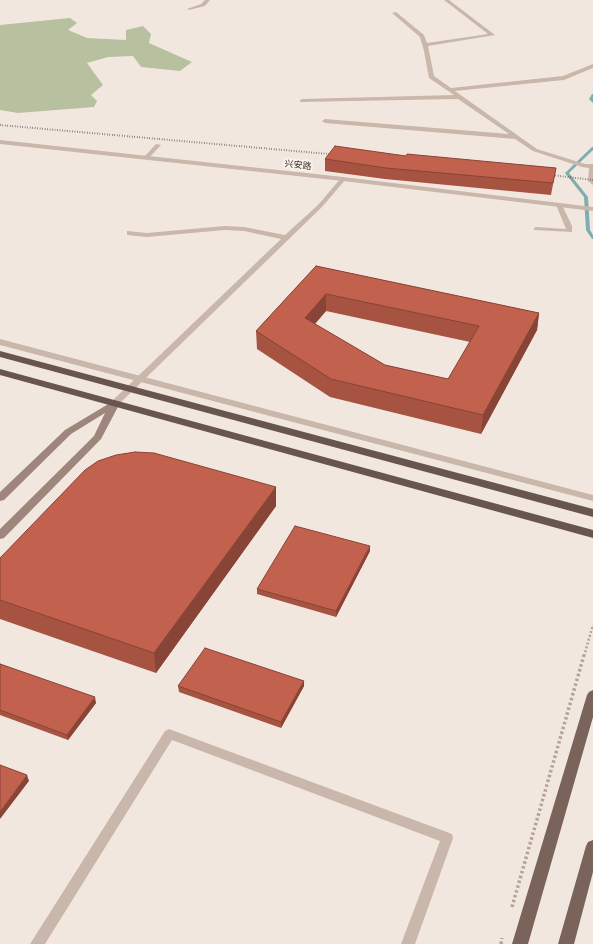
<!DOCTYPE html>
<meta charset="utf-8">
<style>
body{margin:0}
canvas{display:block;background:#f2e7df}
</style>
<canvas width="593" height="944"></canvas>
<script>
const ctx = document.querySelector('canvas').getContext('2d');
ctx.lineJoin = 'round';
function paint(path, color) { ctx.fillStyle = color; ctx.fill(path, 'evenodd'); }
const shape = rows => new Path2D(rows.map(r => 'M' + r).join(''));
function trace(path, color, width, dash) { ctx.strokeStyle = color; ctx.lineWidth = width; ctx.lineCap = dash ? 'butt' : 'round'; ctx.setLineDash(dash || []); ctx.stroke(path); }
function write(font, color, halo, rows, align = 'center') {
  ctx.font = font + ' Barlow,"Noto Sans SC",sans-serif'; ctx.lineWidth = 4; ctx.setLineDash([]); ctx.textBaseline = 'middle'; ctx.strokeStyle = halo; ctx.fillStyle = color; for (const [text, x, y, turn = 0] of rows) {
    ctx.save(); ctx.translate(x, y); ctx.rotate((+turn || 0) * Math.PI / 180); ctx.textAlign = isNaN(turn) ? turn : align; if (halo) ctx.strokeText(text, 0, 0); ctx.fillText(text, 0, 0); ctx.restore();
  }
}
paint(shape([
 [70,18,77,23,68,30,87,38,126,40,126,30,143,26,151,34,149,43,192,62,180,71,141,67,133,56,108,57,87,63,103,85,91,95,97,101,94,107,18,113,0,110,0,25]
]), '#b8c19f');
paint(shape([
 [592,94,593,94,593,103,589,99,592,94],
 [592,147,593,147,593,150,569,173,588,197,590,230,593,235,593,239,592,239,586,230,584,197,565,173,592,147]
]), '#7eaead');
trace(shape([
 [584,656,593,625]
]), '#b6a195', 2.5, [2, 2]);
trace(shape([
 [512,907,584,655],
 [501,944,502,938]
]), '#b6a195', 3.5, [2.5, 2.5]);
paint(shape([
 [156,144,161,145,148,159,144,159,144,157,156,144],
 [559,203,562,205,572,226,572,232,534,230,534,228,536,227,566,229,556,205,559,203],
 [169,729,452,834,453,838,415,944,401,944,440,841,172,740,45,944,30,944,165,731,169,729]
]), '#cab7ab');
paint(shape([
 [205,0,210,0,205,6,189,10,187,9,201,4,205,0],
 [444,0,449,0,495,35,428,46,434,76,451,88,563,76,593,64,593,68,564,80,455,91,537,149,585,164,593,164,593,185,588,181,589,168,582,167,533,151,515,139,325,123,322,121,325,119,509,134,458,99,300,102,300,100,302,99,454,95,429,78,424,51,420,37,392,13,396,12,424,35,427,43,488,34,444,0],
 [343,177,346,179,322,207,118,405,112,405,110,403,112,401,281,239,244,231,225,230,147,237,127,235,127,231,147,233,225,226,244,227,285,235,318,205,341,178,343,177]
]), '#cab7ab');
paint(shape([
 [0,140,343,177,593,207,593,211,343,181,0,144,0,140],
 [0,339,593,495,593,501,0,345,0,339]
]), '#cab7ab');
paint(shape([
 [115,400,120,403,101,439,4,538,0,539,0,529,94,436,105,413,71,434,4,500,0,501,0,492,65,430,115,400]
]), '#9e867c');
paint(shape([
 [593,690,593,717,528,944,512,944,587,695,589,692,593,690],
 [593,840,593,872,574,944,558,944,586,846,588,842,593,840]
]), '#79635b');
paint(shape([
 [0,351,593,509,593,517,0,357,0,351],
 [0,369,593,530,593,538,0,375,0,369]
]), '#68554e');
trace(shape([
 [0,125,340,155],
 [543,174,593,180]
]), '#382d2a', 2, [0.5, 2]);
paint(shape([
 [406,156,556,168,551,195,385,179,325,171,325,159],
 [316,266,539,313,537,330,481,434,330,397,257,349,256,331],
 [326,311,470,342,448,379,385,365,315,324],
 [276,487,276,506,156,673,0,619,0,558],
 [370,551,336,617,257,594,257,589],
 [0,664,96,703,68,740,0,715],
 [304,681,304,686,281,728,179,692,178,686]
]), '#a75342');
paint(shape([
 [326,294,326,311,305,335,305,318],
 [539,313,537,330,481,434,483,415],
 [276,487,276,506,156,673,154,653],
 [370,546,370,551,336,617,336,611],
 [304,681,304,686,281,728,281,722],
 [95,697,96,703,68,740,67,735],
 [27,775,29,781,0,819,0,812]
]), '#884436');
const building = shape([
 [335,146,406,156,407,154,556,168,553,183,386,168,325,159,335,146],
 [316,266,539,313,483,415,331,379,256,331,316,266],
 [326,294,479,326,448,379,385,365,305,318,326,294],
 [135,452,154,453,276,487,154,653,0,600,0,558,85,470,98,461,116,455,135,452],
 [295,526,370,546,336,611,257,589,295,526],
 [205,648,304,681,281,722,178,686,205,648],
 [0,664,95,697,67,735,0,710,0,664],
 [0,765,27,775,0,812,0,765]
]);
paint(building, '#c2614d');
trace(building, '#884436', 1);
write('9px', '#382d2a', '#f9f2eb', [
 ["兴安路",298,165,6]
]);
</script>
